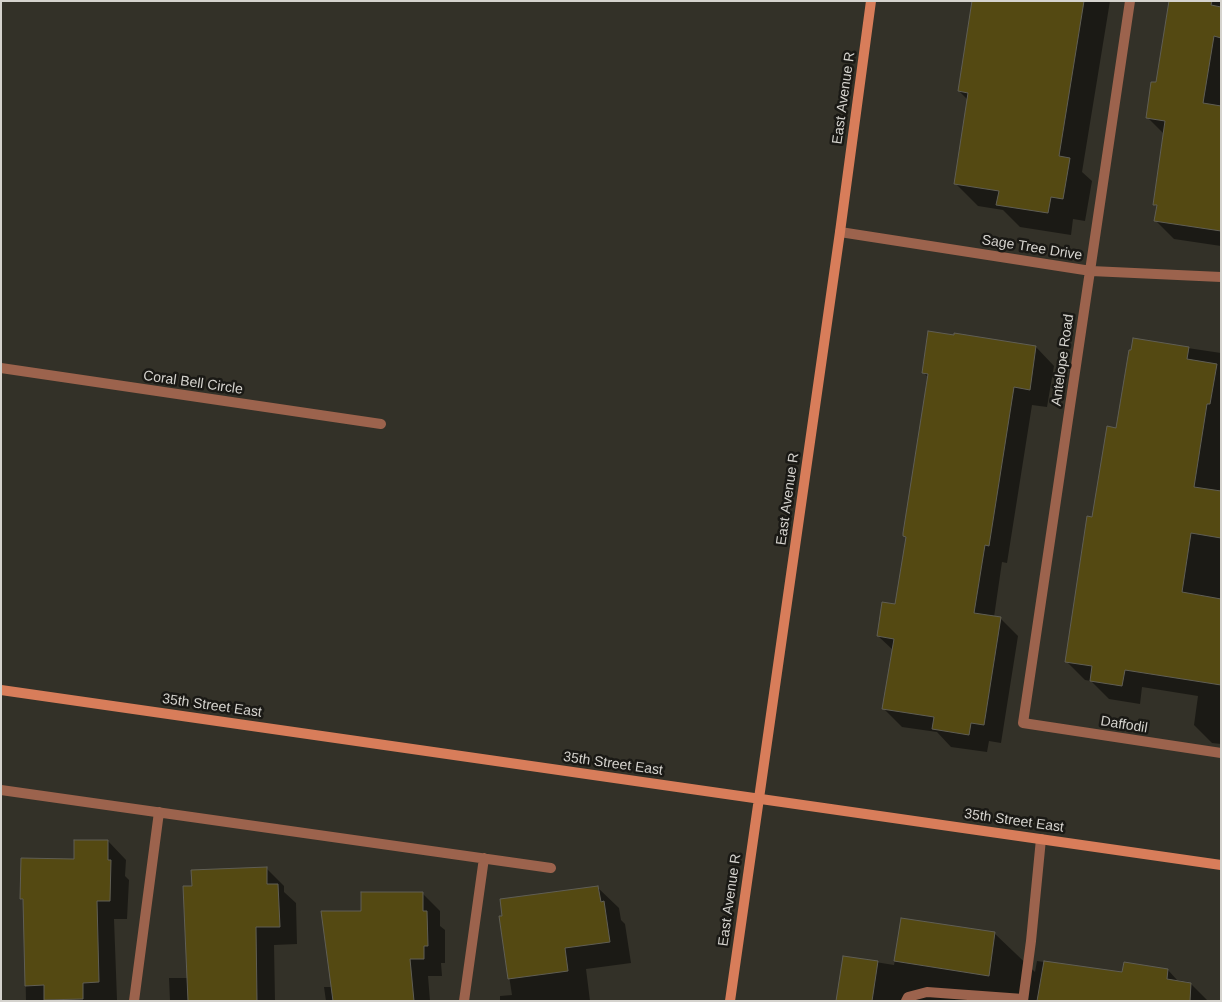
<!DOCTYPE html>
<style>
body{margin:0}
#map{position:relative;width:1222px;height:1002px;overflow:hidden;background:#333128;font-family:Arial,sans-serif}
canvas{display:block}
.frame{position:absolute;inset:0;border:2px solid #d5d3ce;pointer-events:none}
</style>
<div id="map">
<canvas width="1222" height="1002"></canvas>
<div class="frame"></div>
</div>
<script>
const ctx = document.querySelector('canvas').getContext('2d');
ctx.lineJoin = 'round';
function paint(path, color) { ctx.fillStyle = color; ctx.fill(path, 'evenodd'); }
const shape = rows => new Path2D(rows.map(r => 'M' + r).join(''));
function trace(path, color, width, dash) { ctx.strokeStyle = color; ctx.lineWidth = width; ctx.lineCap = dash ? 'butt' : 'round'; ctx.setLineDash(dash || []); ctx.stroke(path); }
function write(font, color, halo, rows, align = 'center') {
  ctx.font = font + ' Arial,sans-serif'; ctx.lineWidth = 5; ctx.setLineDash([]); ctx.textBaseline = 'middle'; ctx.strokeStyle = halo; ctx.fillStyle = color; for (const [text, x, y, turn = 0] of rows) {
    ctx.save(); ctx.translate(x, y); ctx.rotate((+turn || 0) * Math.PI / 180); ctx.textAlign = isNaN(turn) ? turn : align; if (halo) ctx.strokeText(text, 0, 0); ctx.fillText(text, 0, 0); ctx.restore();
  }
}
paint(shape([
 [973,1,1110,1,1082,172,1092,181,1085,221,1073,219,1071,235,1020,227,1003,210,978,206,955,183,968,100,959,91],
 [1173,1,1221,1,1221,246,1174,239,1156,221,1158,208,1154,204,1164,134,1147,117,1157,84],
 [955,335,1036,347,1054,366,1047,407,1032,405,1007,563,1002,562,994,617,1000,618,1018,636,1001,743,989,741,987,752,951,747,937,732,902,727,884,709,893,650,878,636,896,605,907,538,904,536,929,378,923,372],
 [1134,340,1221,353,1221,744,1212,743,1194,725,1198,696,1142,687,1140,704,1109,699,1091,681,1085,680,1067,662,1093,518,1117,429],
 [108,841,126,860,125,876,129,880,127,919,114,919,117,1000,26,1001,24,901,21,899,75,860],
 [266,868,284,886,284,892,296,903,297,944,274,945,275,1001,170,1001,169,978,188,978,193,887],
 [597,887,619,908,621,920,625,924,631,963,586,969,590,1001,500,1001,500,996,512,995,500,917],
 [422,893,440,911,440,926,445,930,445,963,441,963,442,976,428,976,430,1001,326,1001,324,987,332,987,362,912],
 [902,919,994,933,1035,972,1037,961,1123,973,1168,970,1177,980,1189,982,1208,1001,837,1001,844,957,894,965]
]), '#0007');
const building = shape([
 [972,1,1084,1,1059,156,1070,158,1063,199,1051,197,1048,213,996,205,999,191,954,184,968,93,958,91,972,1],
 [1169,1,1212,1,1211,5,1221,7,1221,38,1214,36,1203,103,1221,106,1221,231,1154,221,1157,205,1153,205,1165,121,1146,118,1151,82,1156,82,1169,1],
 [928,331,954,335,954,333,1036,346,1030,390,1014,387,989,546,985,545,974,613,1001,617,984,725,971,723,969,735,932,729,934,717,882,709,894,639,877,636,882,602,895,604,906,537,903,536,903,533,928,374,922,373,928,331],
 [1133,338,1189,347,1187,359,1217,364,1210,404,1207,404,1194,487,1221,491,1221,538,1191,533,1182,592,1221,599,1221,685,1125,670,1122,686,1090,681,1092,666,1065,662,1087,516,1092,517,1107,426,1116,428,1129,350,1131,350,1133,338],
 [74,840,108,840,108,860,111,860,110,901,97,901,99,982,83,983,83,999,44,1000,44,985,25,986,23,899,20,899,21,858,74,859,74,840],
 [267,867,267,884,278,884,280,927,256,927,257,1001,188,1001,183,886,192,886,191,870,267,867],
 [598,886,601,902,604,901,610,942,565,948,568,971,508,979,499,916,502,916,500,899,598,886],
 [361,892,423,892,423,911,427,911,428,946,424,946,424,959,410,959,414,1001,333,1001,321,911,361,911,361,892],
 [901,918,995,932,989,976,894,961,901,918],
 [843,956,878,961,872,1001,836,1001,843,956],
 [1044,961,1122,972,1124,962,1168,969,1167,979,1191,983,1190,1001,1037,1001,1044,961]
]);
paint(building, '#544912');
trace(building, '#605e54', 1);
trace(shape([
 [1130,1,1023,723,1221,753],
 [840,232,1091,271,1221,277],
 [906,1001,908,997,927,992,1023,999],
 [1023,1001,1031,941,1041,839]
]), '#9c634d', 10);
trace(shape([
 [1,368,381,424],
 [1,790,551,868],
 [134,1001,159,812],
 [464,1001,484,858]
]), '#9c634d', 10);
trace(shape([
 [1,690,1221,865],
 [730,1001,840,232,871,1]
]), '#d87d5a', 10);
write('14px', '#d5d3ce', '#1a1915', [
 ["East Avenue R",844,98,-82],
 ["Sage Tree Drive",1032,248,9],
 ["Antelope Road",1063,360,-82],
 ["Coral Bell Circle",193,383,8],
 ["East Avenue R",788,499,-82],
 ["35th Street East",212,706,8],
 ["Daffodil",1124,725,9],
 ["35th Street East",613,764,8],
 ["35th Street East",1014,821,8],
 ["East Avenue R",730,900,-82]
]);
</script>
